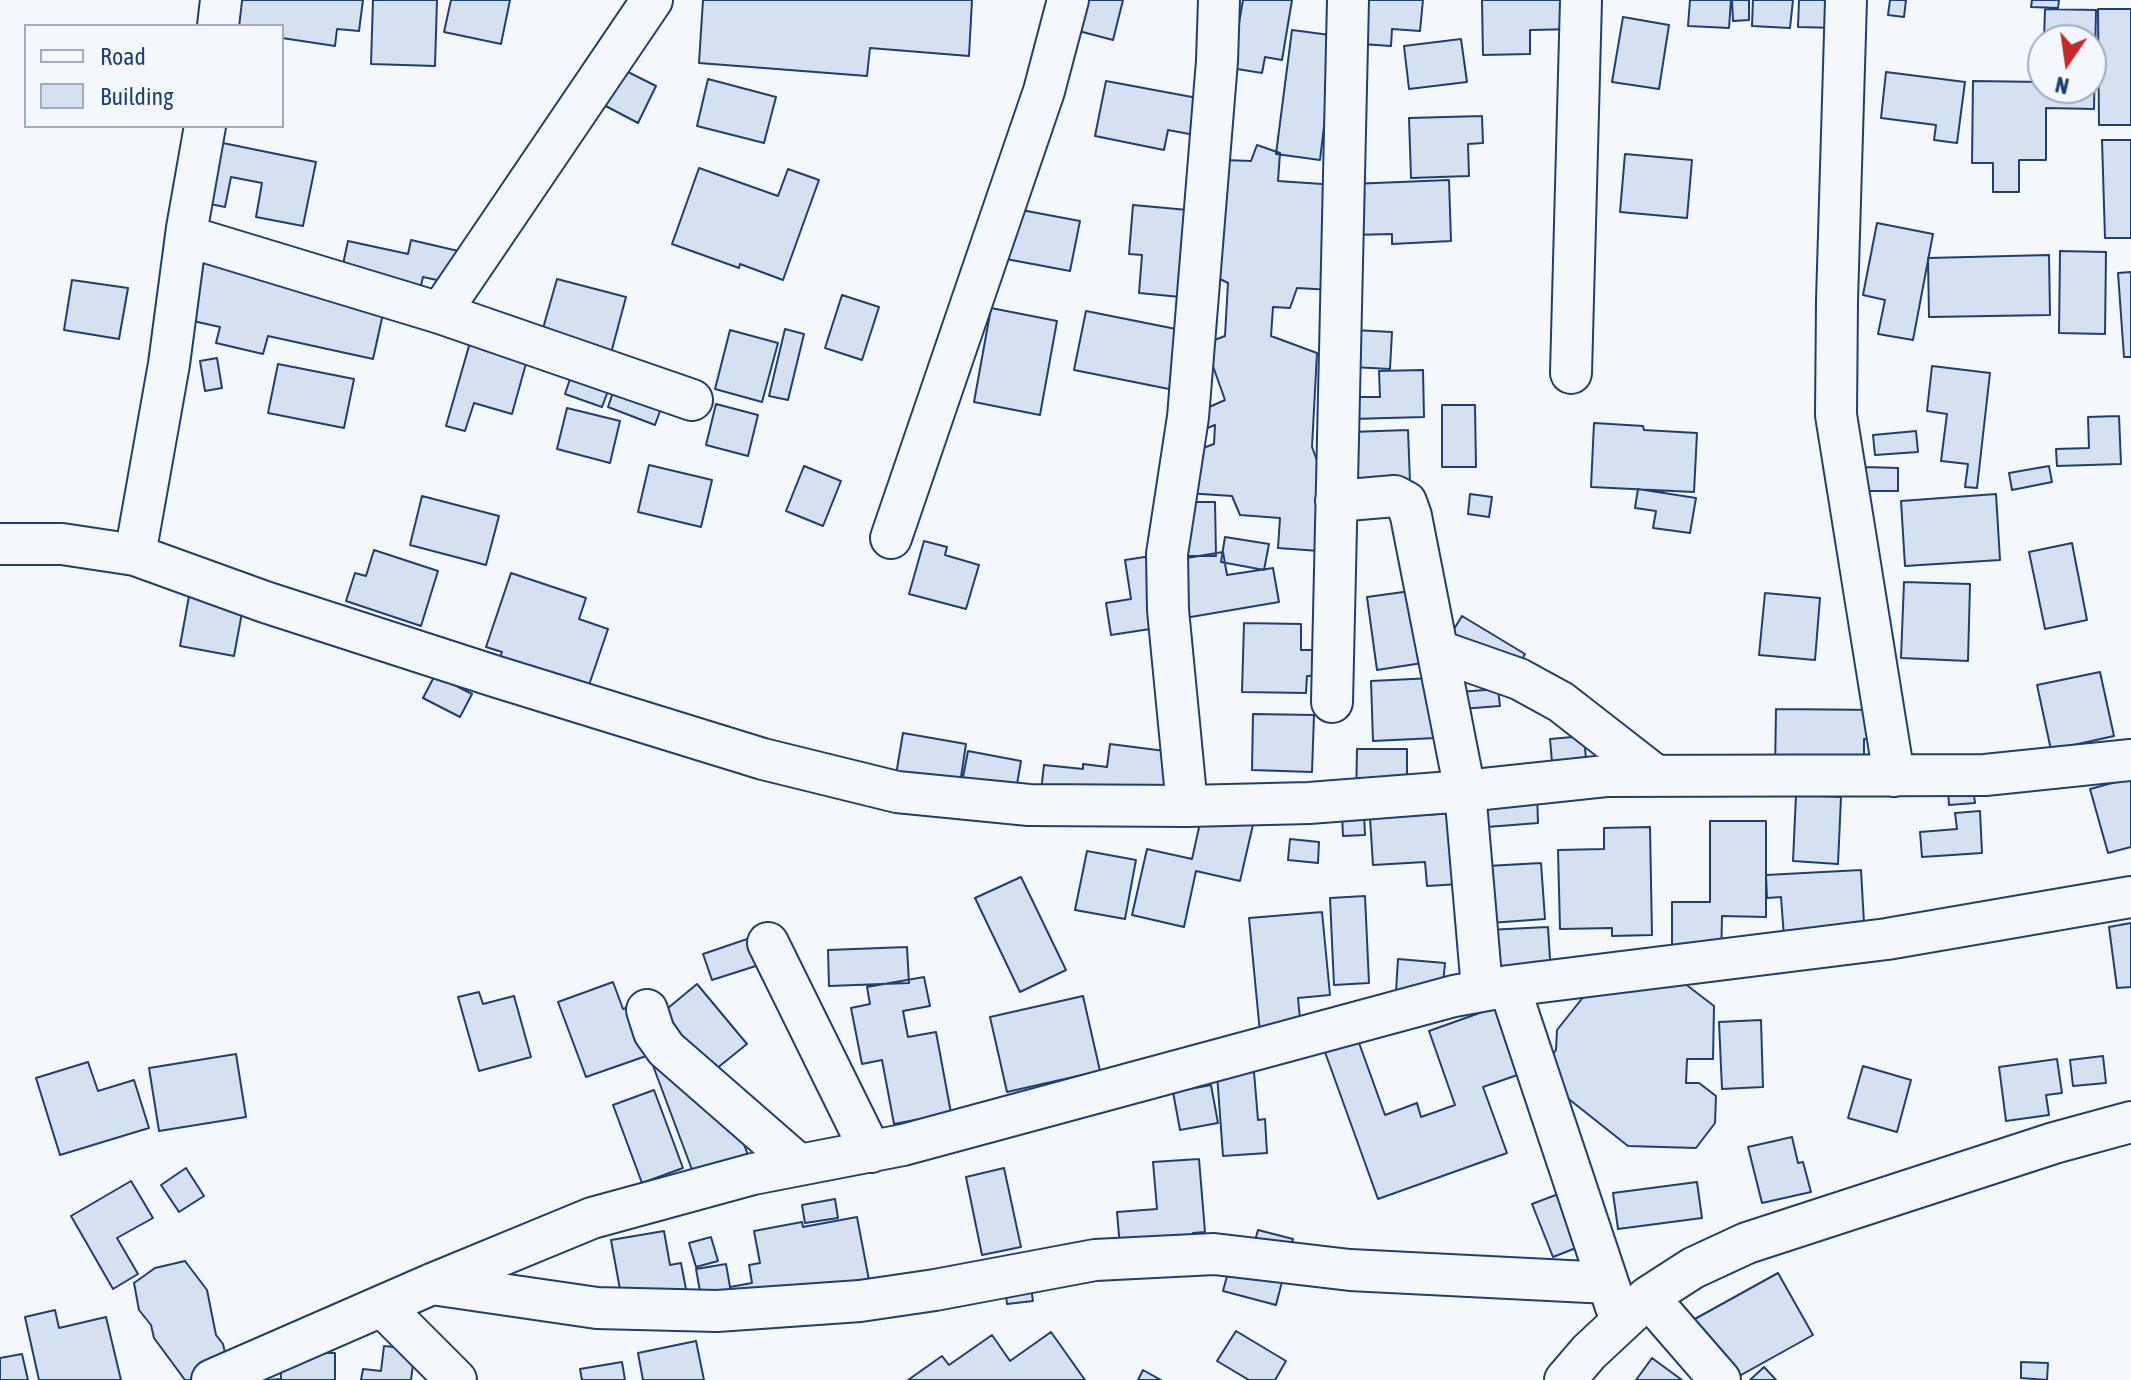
<!DOCTYPE html>
<style>
body{margin:0}
#map{position:relative;width:2131px;height:1380px;overflow:hidden;background:#f4f7fb;font-family:"Asap Condensed",sans-serif}
canvas{display:block}
.legend{position:absolute;left:24px;top:24px;width:260px;height:104px;box-sizing:border-box;background:#f4f7fb;border:2px solid #9eadc5;margin:0;padding:10px 14px;list-style:none;font-size:24px;color:#1d3f73}
.legend li{display:flex;align-items:center;gap:16px;height:40px}
.legend b{width:40px;border:2px solid #9eadc5}
.north{position:absolute;left:2027px;top:24px;width:80px;height:80px;box-sizing:border-box;background:#f4f7fb;border:2px solid #9eadc5;border-radius:50%;rotate:193deg;font-size:22px;font-weight:700;line-height:32px;text-align:center;color:#1d3f73}
.north::after{content:'';display:block;margin:auto;width:28px;height:36px;background:#c62828;clip-path:polygon(50% 0,100% 100%,50% 72%,0 100%)}
</style>
<div id="map">
<canvas width="2131" height="1380"></canvas>
<ul class="legend">
<li><b style="height:10px;background:#f4f7fb"></b>Road</li>
<li><b style="height:22px;background:#d5e0f0"></b>Building</li>
</ul>
<div class="north">N</div>
</div>
<script>
const ctx = document.querySelector('canvas').getContext('2d');
ctx.lineJoin = 'round';
function paint(path, color) { ctx.fillStyle = color; ctx.fill(path, 'evenodd'); }
const shape = rows => new Path2D(rows.map(r => 'M' + r).join(''));
function trace(path, color, width, dash) { ctx.strokeStyle = color; ctx.lineWidth = width; ctx.lineCap = dash ? 'butt' : 'round'; ctx.setLineDash(dash || []); ctx.stroke(path); }
const building = shape([
 [232,0,363,0,359,31,337,29,335,46,282,38,282,26,229,26,232,0],
 [373,0,437,0,435,66,371,64,373,0],
 [451,0,510,0,501,44,444,32,451,0],
 [703,0,972,0,969,56,870,48,867,76,699,63,703,0],
 [1078,0,1123,0,1113,40,1071,29,1078,0],
 [1243,0,1292,0,1282,60,1265,57,1262,73,1231,68,1243,0],
 [1364,0,1423,0,1420,31,1392,29,1391,46,1361,44,1364,0],
 [1482,0,1575,0,1576,29,1530,30,1530,54,1483,55,1482,0],
 [1690,0,1731,0,1729,28,1688,26,1690,0],
 [1732,0,1749,0,1749,20,1733,21,1732,0],
 [1753,0,1793,0,1790,28,1752,26,1753,0],
 [1799,0,1837,0,1837,28,1798,27,1799,0],
 [1890,0,1906,0,1904,17,1888,15,1890,0],
 [2032,0,2059,0,2058,8,2031,7,2032,0],
 [2045,9,2096,10,2094,109,2046,108,2046,160,2019,160,2019,192,1993,192,1993,163,1972,163,1973,81,2043,82,2043,88,2091,88,2091,40,2044,40,2045,9],
 [2098,9,2131,9,2131,125,2099,125,2098,9],
 [1623,17,1669,25,1659,89,1612,82,1623,17],
 [1292,30,1330,35,1326,64,1344,66,1327,101,1320,160,1276,154,1292,30],
 [1461,39,1467,82,1409,89,1404,46,1461,39],
 [618,67,656,86,638,123,600,103,618,67],
 [1886,72,1965,82,1957,143,1934,140,1936,125,1881,118,1886,72],
 [708,79,776,97,764,143,697,126,708,79],
 [1106,81,1208,100,1200,136,1168,130,1164,150,1095,136,1106,81],
 [1482,116,1483,143,1468,144,1469,176,1411,178,1409,118,1482,116],
 [208,140,316,162,303,226,256,217,262,183,231,177,225,207,195,201,208,140],
 [2102,140,2131,140,2131,238,2105,238,2102,140],
 [1257,145,1280,153,1278,181,1337,185,1332,290,1297,288,1290,308,1273,307,1271,336,1317,353,1312,447,1323,477,1319,551,1278,548,1280,518,1240,515,1232,496,1186,493,1203,448,1214,444,1215,425,1205,429,1207,408,1225,400,1209,355,1209,342,1225,336,1228,283,1218,278,1224,160,1251,161,1257,145],
 [1625,154,1692,160,1687,218,1620,212,1625,154],
 [699,168,778,196,788,169,819,180,783,280,740,264,739,268,672,244,699,168],
 [1449,180,1451,241,1392,244,1392,234,1353,235,1351,184,1449,180],
 [1133,205,1199,211,1191,298,1139,293,1142,255,1129,254,1133,205],
 [1016,209,1080,221,1070,271,1006,259,1016,209],
 [1877,223,1933,234,1913,340,1878,334,1885,300,1863,295,1877,223],
 [195,227,339,283,348,241,408,254,411,240,467,253,460,285,423,277,416,307,386,300,373,359,268,336,263,354,216,343,220,327,175,317,195,227],
 [2060,251,2106,252,2105,334,2059,333,2060,251],
 [2049,255,2050,315,1929,317,1928,258,2049,255],
 [2131,272,2131,357,2124,357,2118,273,2131,272],
 [557,279,626,297,610,357,540,339,557,279],
 [72,280,128,288,119,339,64,330,72,280],
 [842,295,879,307,862,360,825,348,842,295],
 [991,308,1057,321,1040,415,974,402,991,308],
 [1086,311,1181,330,1169,389,1074,370,1086,311],
 [785,329,804,334,788,400,769,396,785,329],
 [730,330,778,343,762,402,715,389,730,330],
 [1354,330,1392,332,1390,369,1352,367,1354,330],
 [473,332,530,349,512,414,474,403,465,431,446,426,473,332],
 [217,358,222,388,205,391,200,361,217,358],
 [278,364,354,379,344,428,268,413,278,364],
 [1932,366,1990,373,1977,488,1965,487,1968,464,1941,461,1947,414,1927,411,1932,366],
 [574,367,612,380,602,407,565,394,574,367],
 [1423,370,1424,417,1351,419,1351,397,1380,397,1379,371,1423,370],
 [620,372,668,389,655,425,608,407,620,372],
 [716,404,758,415,748,456,706,445,716,404],
 [1442,405,1475,405,1476,467,1442,467,1442,405],
 [567,408,620,421,610,463,557,449,567,408],
 [2119,416,2121,464,2057,466,2056,449,2089,448,2088,417,2119,416],
 [1594,423,1643,426,1644,430,1697,433,1694,492,1591,487,1594,423],
 [1408,430,1410,482,1352,484,1351,432,1408,430],
 [1916,431,1918,452,1875,455,1873,435,1916,431],
 [649,465,712,480,701,527,638,512,649,465],
 [804,466,841,481,823,526,786,511,804,466],
 [2049,466,2052,482,2012,490,2009,473,2049,466],
 [1866,467,1898,468,1898,491,1865,491,1866,467],
 [1638,489,1696,498,1690,533,1653,528,1656,511,1635,508,1638,489],
 [1470,494,1492,497,1489,517,1468,514,1470,494],
 [1996,494,2000,560,1905,566,1901,501,1996,494],
 [422,496,499,516,486,565,410,545,422,496],
 [1188,502,1215,502,1216,556,1188,556,1188,502],
 [1225,537,1269,544,1264,570,1221,562,1225,537],
 [924,541,947,547,945,555,979,565,966,609,909,594,924,541],
 [2072,543,2087,620,2045,629,2029,552,2072,543],
 [374,550,438,571,421,626,346,601,355,573,366,576,374,550],
 [1223,552,1227,575,1273,568,1279,602,1179,619,1169,561,1223,552],
 [1151,556,1163,627,1111,635,1106,603,1131,599,1125,560,1151,556],
 [511,573,586,598,579,619,608,629,589,685,531,666,525,682,494,672,502,652,486,647,511,573],
 [1904,582,1970,584,1968,661,1901,658,1904,582],
 [1418,590,1429,662,1377,670,1367,597,1418,590],
 [1765,593,1820,598,1815,660,1759,655,1765,593],
 [189,596,243,607,234,656,180,646,189,596],
 [1462,616,1525,654,1515,672,1451,634,1462,616],
 [1244,623,1301,624,1301,650,1323,650,1322,676,1307,676,1306,693,1242,692,1244,623],
 [2100,672,2114,736,2051,750,2037,685,2100,672],
 [435,675,472,694,460,717,423,698,435,675],
 [1433,678,1436,738,1373,741,1371,681,1433,678],
 [1498,689,1500,706,1461,709,1459,692,1498,689],
 [1776,709,1880,710,1880,740,1864,739,1864,772,1775,771,1776,709],
 [1253,714,1314,715,1312,772,1252,770,1253,714],
 [903,733,966,744,958,797,894,787,903,733],
 [1584,736,1588,783,1554,786,1550,739,1584,736],
 [1110,744,1173,752,1169,789,1138,785,1136,810,1039,808,1044,765,1083,769,1083,764,1107,767,1110,744],
 [1357,749,1407,749,1407,775,1447,775,1356,801,1357,749],
 [968,751,1021,761,1014,802,960,793,968,751],
 [2131,778,2131,847,2108,853,2090,789,2131,778],
 [1973,787,1975,803,1949,805,1948,790,1973,787],
 [1537,792,1538,823,1487,827,1484,795,1537,792],
 [1796,795,1841,797,1838,864,1793,861,1796,795],
 [1204,805,1255,816,1240,881,1196,871,1184,927,1132,915,1147,849,1192,859,1204,805],
 [1980,811,1982,853,1922,857,1920,832,1957,829,1955,813,1980,811],
 [1342,813,1364,813,1365,835,1343,836,1342,813],
 [1456,813,1460,884,1427,886,1425,862,1373,865,1370,818,1456,813],
 [1710,821,1766,821,1766,917,1722,916,1721,962,1672,961,1672,902,1710,902,1710,821],
 [1650,827,1652,935,1612,936,1612,928,1560,929,1558,850,1604,849,1604,828,1650,827],
 [1290,839,1319,842,1318,863,1288,860,1290,839],
 [1087,851,1136,860,1125,919,1075,910,1087,851],
 [1541,863,1545,919,1490,923,1487,866,1541,863],
 [1861,870,1864,923,1839,924,1840,935,1784,937,1781,897,1767,898,1766,875,1861,870],
 [1021,877,1066,970,1020,992,975,898,1021,877],
 [1365,896,1369,983,1334,985,1330,898,1365,896],
 [1322,912,1330,995,1298,998,1301,1029,1260,1033,1249,918,1322,912],
 [2131,923,2131,987,2117,988,2109,927,2131,923],
 [1548,927,1552,991,1490,994,1487,930,1548,927],
 [753,937,762,964,712,980,703,954,753,937],
 [907,947,909,983,829,986,828,950,907,947],
 [1398,959,1445,963,1442,996,1396,992,1398,959],
 [924,977,930,1006,903,1011,908,1037,936,1032,951,1113,894,1124,882,1060,862,1064,851,1008,870,1004,867,987,924,977],
 [1596,981,1684,983,1714,1006,1713,1059,1687,1059,1686,1083,1699,1083,1716,1096,1715,1123,1696,1148,1628,1146,1546,1081,1546,1063,1556,1050,1557,1030,1596,981],
 [613,982,623,1009,649,1000,681,1086,717,1073,748,1155,694,1175,649,1055,586,1077,558,1002,613,982],
 [697,984,747,1044,711,1073,662,1013,697,984],
 [479,992,483,1004,514,996,531,1057,479,1071,458,997,479,992],
 [1083,996,1100,1071,1007,1092,990,1017,1083,996],
 [1502,1005,1526,1072,1483,1087,1507,1153,1378,1199,1321,1041,1354,1029,1385,1115,1417,1103,1421,1117,1455,1105,1429,1031,1502,1005],
 [1761,1020,1763,1087,1722,1089,1719,1022,1761,1020],
 [236,1054,246,1117,159,1131,149,1068,236,1054],
 [2103,1056,2106,1083,2073,1086,2070,1060,2103,1056],
 [2057,1059,2062,1093,2046,1095,2049,1115,2006,1121,1999,1067,2057,1059],
 [88,1062,98,1091,134,1080,149,1128,60,1155,36,1078,88,1062],
 [1863,1066,1911,1080,1897,1132,1848,1118,1863,1066],
 [1254,1072,1258,1120,1265,1119,1267,1153,1223,1156,1217,1074,1254,1072],
 [1211,1085,1218,1123,1180,1130,1173,1092,1211,1085],
 [654,1090,683,1168,642,1183,613,1105,654,1090],
 [1792,1137,1798,1163,1803,1162,1811,1192,1762,1203,1748,1147,1792,1137],
 [1199,1159,1205,1232,1193,1233,1196,1265,1122,1271,1117,1212,1157,1209,1153,1162,1199,1159],
 [186,1168,204,1196,179,1212,161,1185,186,1168],
 [1004,1168,1021,1247,982,1255,966,1177,1004,1168],
 [131,1181,153,1218,117,1238,138,1274,113,1289,71,1216,131,1181],
 [1697,1182,1702,1218,1618,1229,1613,1193,1697,1182],
 [1561,1193,1581,1246,1553,1257,1532,1204,1561,1193],
 [835,1199,838,1218,805,1223,802,1205,835,1199],
 [857,1217,872,1296,703,1308,696,1269,726,1264,730,1287,752,1283,749,1265,760,1263,754,1231,802,1222,803,1227,857,1217],
 [1258,1230,1293,1239,1276,1305,1223,1291,1234,1250,1251,1255,1258,1230],
 [664,1231,670,1265,681,1263,689,1305,627,1328,611,1240,664,1231],
 [711,1237,718,1261,696,1267,689,1243,711,1237],
 [185,1261,207,1290,216,1335,223,1344,228,1365,239,1380,185,1380,154,1338,151,1325,139,1310,134,1283,155,1268,185,1261],
 [1028,1268,1033,1301,1007,1304,1003,1272,1028,1268],
 [1778,1273,1813,1335,1732,1380,1693,1320,1778,1273],
 [55,1310,59,1328,106,1317,121,1380,39,1380,25,1317,55,1310],
 [1236,1331,1286,1361,1275,1380,1249,1380,1217,1361,1236,1331],
 [1051,1332,1085,1380,908,1380,942,1356,949,1365,992,1335,1010,1361,1051,1332],
 [696,1341,704,1380,643,1380,638,1353,696,1341],
 [384,1346,415,1349,411,1380,361,1380,363,1369,381,1371,384,1346],
 [280,1353,335,1353,335,1380,268,1380,281,1379,280,1353],
 [22,1354,28,1380,0,1380,0,1358,22,1354],
 [1652,1358,1682,1380,1636,1380,1652,1358],
 [622,1362,625,1380,582,1380,580,1369,622,1362],
 [2021,1362,2048,1363,2047,1380,2021,1378,2021,1362],
 [1764,1367,1776,1380,1750,1380,1764,1367],
 [1143,1370,1161,1380,1138,1380,1143,1370]
]);
paint(building, '#d5e0f0');
trace(building, '#1d3f73', 2);
const minor = shape([
 [1846,0,1837,301,1836,415,1894,776],
 [218,26,221,0],
 [186,236,440,313,692,400],
 [440,313,652,0],
 [1571,373,1581,0],
 [1336,501,1395,496,1406,502,1411,516,1465,791,1482,989],
 [891,538,1044,91,1068,0],
 [0,544,62,544,135,555,265,602,494,676,763,759,897,792,1029,805,1187,806,1309,803,1465,791,1606,776,1985,775,2131,760],
 [135,555,169,364,187,228,205,126],
 [1439,651,1519,679,1561,702,1656,776],
 [1332,702,1348,0],
 [1187,806,1168,610,1167,554,1188,417,1217,61,1219,0],
 [768,943,871,1152],
 [1509,986,1616,1307],
 [647,1010,654,1032,666,1049,799,1165],
 [432,1284,597,1308,717,1311,860,1301,935,1290,1095,1260,1214,1254,1350,1270,1608,1283],
 [1648,1297,1720,1380],
 [382,1306,456,1380],
 [212,1380,432,1284,592,1218,753,1174,903,1145,1454,996,1509,986,1887,939,2131,897],
 [1565,1380,1589,1352,1648,1297,1693,1268,1747,1243,2054,1143,2131,1122]
]);
trace(minor, '#1d3f73', 44);
trace(minor, '#f4f7fb', 40);
</script>
